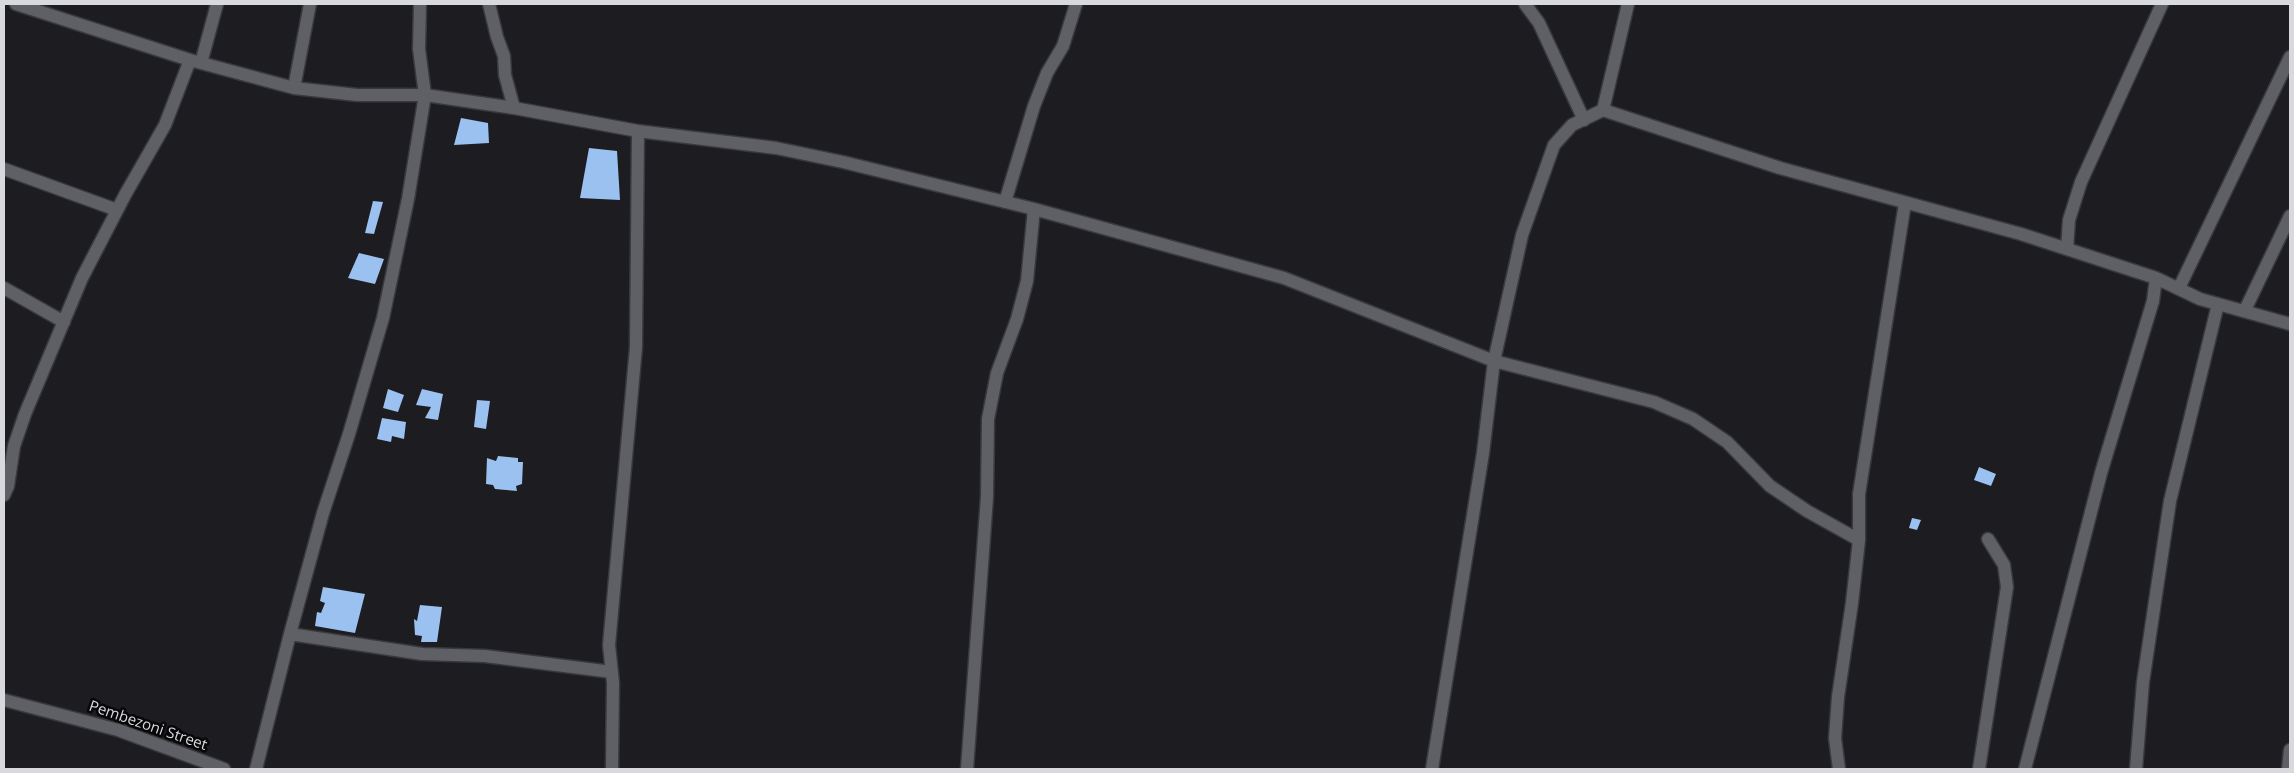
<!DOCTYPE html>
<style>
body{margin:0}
#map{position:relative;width:2294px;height:773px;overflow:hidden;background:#1c1c21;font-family:"Open Sans",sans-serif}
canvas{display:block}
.frame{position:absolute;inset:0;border:5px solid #d8d9dc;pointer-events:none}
</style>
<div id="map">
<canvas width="2294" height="773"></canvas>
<div class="frame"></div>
</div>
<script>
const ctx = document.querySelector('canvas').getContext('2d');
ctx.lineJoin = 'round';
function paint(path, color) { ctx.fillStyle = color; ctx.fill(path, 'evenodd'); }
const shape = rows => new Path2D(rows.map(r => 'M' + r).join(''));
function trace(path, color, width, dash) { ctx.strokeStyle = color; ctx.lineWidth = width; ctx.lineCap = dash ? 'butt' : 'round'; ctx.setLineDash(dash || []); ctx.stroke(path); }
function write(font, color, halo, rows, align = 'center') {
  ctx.font = font + ' "Open Sans",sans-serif'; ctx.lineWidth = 5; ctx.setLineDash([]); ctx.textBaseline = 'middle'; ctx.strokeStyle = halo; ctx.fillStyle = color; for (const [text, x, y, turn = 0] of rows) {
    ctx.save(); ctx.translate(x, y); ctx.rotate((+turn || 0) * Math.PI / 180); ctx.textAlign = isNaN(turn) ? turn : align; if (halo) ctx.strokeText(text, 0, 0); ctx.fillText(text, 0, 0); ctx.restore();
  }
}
paint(shape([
 [461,118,488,123,489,143,454,145],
 [589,148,617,151,620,200,580,198],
 [373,201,383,202,374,234,365,233],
 [359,253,384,259,375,284,348,278],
 [388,389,404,395,398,412,383,408],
 [422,389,443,394,438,420,425,418,431,407,416,405],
 [477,400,490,401,486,429,474,427],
 [382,418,406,422,404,439,392,436,391,442,377,439],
 [498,456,518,458,518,462,523,462,522,484,516,486,517,491,495,489,493,485,486,484,487,458,496,461],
 [1979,467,1996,474,1991,486,1974,480],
 [1912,518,1921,520,1917,530,1909,528],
 [323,587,365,594,355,633,315,626,317,612,321,613,325,603,320,601],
 [420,605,442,607,437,642,421,642,422,636,415,635,414,619,417,621]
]), '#9bc1f0');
const minor = shape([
 [16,4,190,60,294,88,357,95,425,95,514,108,638,131,776,148,843,162,1034,209,1284,278,1494,361,1654,402,1693,419,1727,442,1770,486,1807,511,1859,540],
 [489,4,497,37,504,56,505,75,514,108],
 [1525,4,1539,23,1584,120],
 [201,63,217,4],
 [294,88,310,4],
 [1603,110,1780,168,2021,234,2156,278,2200,299,2290,324],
 [4,169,117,210],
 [1005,202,1034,106,1047,73,1063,46,1076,4],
 [2067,249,2069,220,2081,182,2162,4],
 [4,288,64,322],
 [2179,288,2290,57],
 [2245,310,2290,216],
 [4,495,8,486,14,446,25,414,82,278,125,195,165,125,190,60],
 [290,634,422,654,485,656,612,672],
 [4,700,118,730,224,769],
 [256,769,290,634,323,513,349,434,383,318,408,199,425,95,419,49,420,4],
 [612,769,613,683,609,645,636,347,638,131],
 [967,769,987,497,988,419,997,373,1017,319,1027,281,1034,209],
 [1432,769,1483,453,1494,361,1522,235,1554,145,1572,125,1603,110,1628,4],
 [1839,769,1835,738,1838,697,1852,603,1859,540,1859,494,1905,203],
 [1979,769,2007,587,2004,565,1988,539],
 [2025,769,2101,473,2153,301,2156,278],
 [2136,769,2143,682,2170,501,2218,304],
 [2288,769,2290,750]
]);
trace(minor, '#38393c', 15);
trace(minor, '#5f6065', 12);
write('15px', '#d8d9dc', '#070709', [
 ["Pembezoni Street",148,726,19]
]);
</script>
